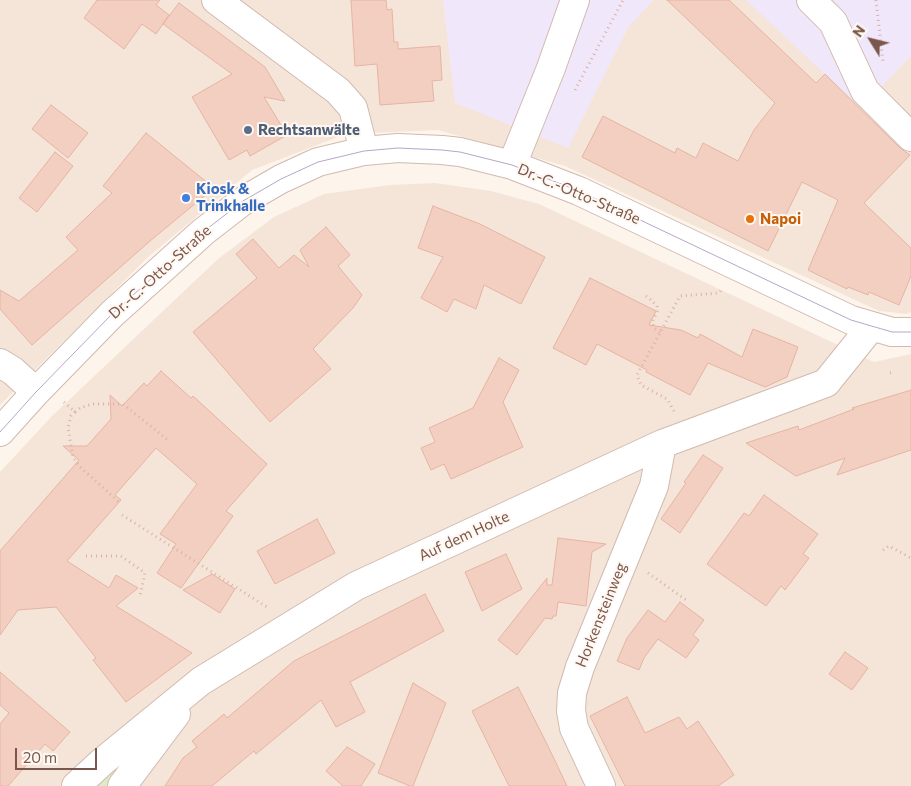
<!DOCTYPE html>
<meta charset="utf-8">
<style>
body{margin:0}
#map{position:relative;width:911px;height:786px;overflow:hidden;background:#fdf4eb;font-family:Commissioner,sans-serif}
canvas{display:block}
.north{position:absolute;left:846px;top:15px;width:50px;height:50px;-webkit-text-stroke:4px #fff8f2;paint-order:stroke;rotate:306deg;font-size:14px;font-weight:700;line-height:20px;text-align:center;color:#7a574c}
.north::after{content:'';display:block;margin:auto;width:18px;height:22px;background:#7a574c;clip-path:polygon(50% 0,100% 100%,50% 72%,0 100%)}
.scale{position:absolute;left:15px;top:748px;width:82px;height:22px;box-sizing:border-box;border:2px solid #7a574c;border-top:0;padding-left:6px;font-size:15px;line-height:18px;white-space:nowrap;color:#7a574c;-webkit-text-stroke:4px #fff8f2;paint-order:stroke}
</style>
<div id="map">
<canvas width="911" height="786"></canvas>
<div class="north">N</div>
<div class="scale">20 m</div>
</div>
<script>
const ctx = document.querySelector('canvas').getContext('2d');
ctx.lineJoin = 'round';
function paint(path, color) { ctx.fillStyle = color; ctx.fill(path, 'evenodd'); }
const shape = rows => new Path2D(rows.map(r => 'M' + r).join(''));
function trace(path, color, width, dash) { ctx.strokeStyle = color; ctx.lineWidth = width; ctx.lineCap = dash ? 'butt' : 'round'; ctx.setLineDash(dash || []); ctx.stroke(path); }
function write(font, color, halo, rows, align = 'center') {
  ctx.font = font + ' Commissioner,sans-serif'; ctx.lineWidth = 4; ctx.setLineDash([]); ctx.textBaseline = 'middle'; ctx.strokeStyle = halo; ctx.fillStyle = color; for (const [text, x, y, turn = 0] of rows) {
    ctx.save(); ctx.translate(x, y); ctx.rotate((+turn || 0) * Math.PI / 180); ctx.textAlign = isNaN(turn) ? turn : align; if (halo) ctx.strokeText(text, 0, 0); ctx.fillText(text, 0, 0); ctx.restore();
  }
}
paint(shape([
 [0,0,911,0,911,312,907,314,879,311,565,166,438,130,346,134,252,170,147,258,0,405],
 [435,183,491,191,539,204,874,362,911,354,911,786,0,786,0,472,52,416,218,259,274,217,324,194,390,185]
]), '#f5e5d9');
paint(shape([
 [443,0,654,0,629,26,568,148,455,103],
 [746,0,911,0,911,56,861,108]
]), '#f1e7fa');
paint(shape([
 [125,762,108,786,85,786,105,767]
]), '#dbecc8');
const building = shape([
 [97,0,160,0,156,5,169,15,156,34,142,24,124,49,84,18,97,0],
 [351,0,386,0,387,10,392,9,394,42,398,42,398,49,440,46,442,80,432,81,434,101,380,105,377,64,355,66,351,0],
 [667,0,729,0,816,83,825,74,900,148,910,155,864,203,911,248,911,276,899,305,869,292,868,295,848,287,847,289,808,270,838,200,802,182,768,251,582,157,603,116,675,153,677,148,696,158,703,143,738,161,754,130,775,103,667,0],
 [179,3,265,67,285,101,264,97,287,135,250,156,247,150,229,160,192,97,232,74,163,24,179,3],
 [51,105,88,133,68,158,32,129,51,105],
 [146,133,214,188,150,241,32,345,0,309,0,290,19,301,78,250,66,237,112,193,103,186,146,133],
 [55,152,73,166,37,212,19,198,55,152],
 [433,206,480,224,545,257,521,304,484,285,476,309,454,299,447,312,421,298,443,257,418,248,433,206],
 [326,227,350,255,338,266,362,295,353,308,313,349,331,369,270,422,193,332,257,278,236,254,253,239,279,268,294,255,309,267,300,250,326,227],
 [590,278,656,311,649,325,681,330,698,338,700,334,742,357,753,329,798,347,787,377,765,387,708,363,690,395,646,372,647,370,597,344,586,365,553,348,590,278],
 [499,358,519,370,503,402,523,447,451,479,444,464,431,470,421,448,435,442,429,428,473,408,499,358],
 [161,371,191,398,193,396,267,464,226,511,233,516,181,588,157,573,176,544,160,534,197,484,156,448,115,495,121,500,67,561,109,588,116,575,138,588,116,606,192,653,126,702,93,660,96,658,56,607,18,610,0,635,0,551,79,460,63,446,87,446,111,419,110,395,122,406,144,383,147,386,161,371],
 [911,390,911,450,837,475,845,458,796,476,746,443,798,426,799,430,854,409,852,408,911,390],
 [703,455,723,468,680,533,661,519,686,483,684,482,703,455],
 [764,495,818,534,803,554,809,558,785,590,781,586,766,606,707,564,744,513,749,516,764,495],
 [317,519,335,553,275,584,257,551,317,519],
 [558,538,606,544,592,552,586,606,558,602,556,616,553,616,552,619,545,618,517,655,498,640,547,578,547,585,552,585,558,538],
 [506,554,522,589,482,611,465,572,506,554],
 [212,574,235,589,220,613,183,590,212,574],
 [425,594,444,631,350,682,365,712,336,727,321,700,256,754,254,751,212,786,165,786,183,758,197,747,192,741,224,714,227,718,294,661,425,594],
 [680,602,704,620,693,635,699,640,686,658,658,639,644,658,639,670,617,661,627,638,648,610,665,622,680,602],
 [845,652,868,668,852,690,829,674,845,652],
 [0,672,70,732,53,751,45,744,8,786,0,786,0,724,9,713,0,705,0,672],
 [413,683,446,703,413,786,410,786,378,773,413,683],
 [518,687,546,742,567,786,509,786,499,766,472,711,518,687],
 [627,697,645,733,679,717,687,729,698,721,734,775,718,786,625,786,590,716,627,697],
 [347,747,375,764,361,786,343,786,326,771,347,747]
]);
paint(building, '#f3cfc2');
trace(building, '#e6b4a2', 1);
const minor = shape([
 [216,0,338,91,353,108,364,151],
 [811,0,833,22,865,91,911,137],
 [512,165,551,68,575,0],
 [0,363,13,371,36,392],
 [0,432,36,392,112,314,203,232,243,201,281,179,318,162,364,151,398,148,442,150,460,152,512,165,579,191,851,320,892,332,911,332],
 [76,786,102,762,201,681,356,586,662,444,826,383,871,327],
 [122,786,176,714],
 [601,786,574,728,571,711,572,693,580,667,654,486,662,444]
]);
trace(minor, '#d1baaf', 30);
trace(shape([
 [876,0,883,62],
 [575,90,623,0],
 [646,296,649,298,657,306,658,310,652,322,654,328,660,332],
 [890,373,893,372],
 [64,402,75,412,80,408,92,404,123,404,169,441],
 [674,411,667,399,641,385,637,375,680,296,719,293,722,289],
 [75,412,71,416,68,428,73,457,79,466,120,503],
 [122,515,267,607],
 [883,550,889,546,911,558],
 [86,556,121,556,145,573,140,596],
 [648,573,686,600]
]), '#d9b2a4', 3, [1, 4]);
trace(minor, '#fff', 28);
trace(shape([
 [0,432,36,392,112,314,203,232,243,201,281,179,318,162,364,151,398,148,442,150,460,152,512,165,579,191,851,320,892,332,911,332]
]), '#b5a7c9', 1);
for (const [x, y, r, color] of [
 [248,130,5,"#5c6f8a"],
 [186,198,5,"#3f7fe0"],
 [750,219,5,"#e8710a"]
]) { const dot = new Path2D(); dot.arc(x, y, r, 0, 2 * Math.PI); ctx.fillStyle = color; ctx.fill(dot); trace(dot, '#fff8f2', 2); }
write('bold 15px', '#4e5e75', '#fff8f2', [
 ["Rechtsanwälte",258,130]
], 'left');
write('bold 15px', '#366cbe', '#fff8f2', [
 ["Kiosk &",196,189],
 ["Trinkhalle",196,206]
], 'left');
write('15px', '#7a574c', '#fff8f2', [
 ["Dr.-C.-Otto-Straße",579,194,23],
 ["Dr.-C.-Otto-Straße",160,272,-42],
 ["Auf dem Holte",464,536,-25],
 ["Horkensteinweg",601,615,-68]
]);
write('bold 15px', '#c56008', '#fff8f2', [
 ["Napoi",760,219]
], 'left');
</script>
